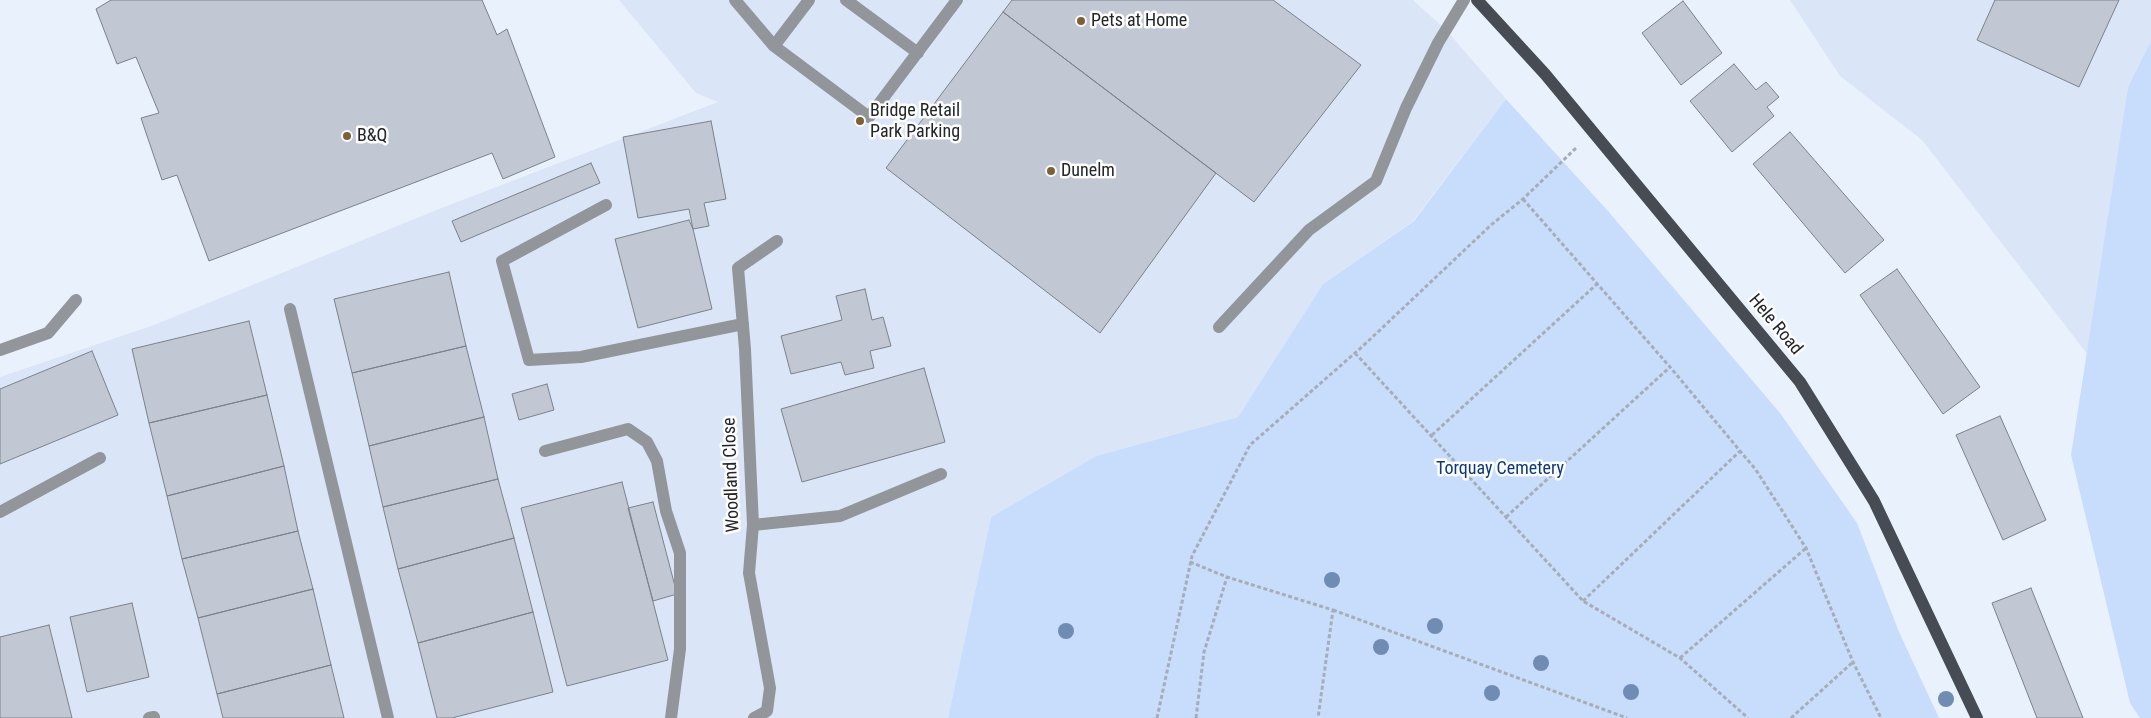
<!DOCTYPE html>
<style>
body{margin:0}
canvas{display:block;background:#e9f1fc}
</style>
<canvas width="2151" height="718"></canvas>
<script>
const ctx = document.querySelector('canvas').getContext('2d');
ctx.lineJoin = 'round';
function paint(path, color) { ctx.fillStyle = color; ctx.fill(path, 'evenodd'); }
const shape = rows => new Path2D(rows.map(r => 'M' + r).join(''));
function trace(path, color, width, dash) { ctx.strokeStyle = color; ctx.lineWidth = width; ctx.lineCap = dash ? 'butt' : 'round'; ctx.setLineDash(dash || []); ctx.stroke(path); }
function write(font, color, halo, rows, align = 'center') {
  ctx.font = font + ' "Roboto Condensed",sans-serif'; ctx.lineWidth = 5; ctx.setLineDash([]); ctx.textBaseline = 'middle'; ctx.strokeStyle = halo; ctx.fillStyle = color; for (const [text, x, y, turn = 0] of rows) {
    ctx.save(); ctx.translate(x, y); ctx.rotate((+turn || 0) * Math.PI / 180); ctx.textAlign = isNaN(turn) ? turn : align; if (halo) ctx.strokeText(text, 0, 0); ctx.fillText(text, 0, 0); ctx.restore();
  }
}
paint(shape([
 [619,0,1413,0,1446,30,1506,99,1413,221,1323,284,1238,417,1096,456,991,517,948,718,0,718,0,377,154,325,439,209,718,102,696,93],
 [1790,0,2151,0,2151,41,2128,87,2088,355,1922,140,1840,76]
]), '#dae6f7');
paint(shape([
 [2151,41,2151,718,2140,718,2130,703,2071,455,2128,87],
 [1506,99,1608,211,1780,413,1857,523,1899,632,1939,718,948,718,991,517,1096,456,1238,417,1323,284,1414,221]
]), '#c8ddfc');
const building = shape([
 [111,0,482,0,497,35,507,29,555,157,503,179,492,153,209,261,177,175,162,180,141,118,159,113,136,57,117,64,96,9,111,0],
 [1012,0,1273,0,1361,65,1254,202,1003,12,1012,0],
 [1995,0,2119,0,2079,87,1977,40,1995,0],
 [1683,1,1722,53,1681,85,1642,33,1683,1],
 [1003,12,1216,173,1100,333,886,168,1003,12],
 [1734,64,1756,90,1766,82,1779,97,1767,107,1774,116,1732,152,1690,101,1734,64],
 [711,121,726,199,704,203,709,226,693,229,689,209,638,218,623,137,711,121],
 [1790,132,1884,240,1845,273,1753,164,1790,132],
 [591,163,600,183,461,242,452,221,591,163],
 [689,220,693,229,712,309,638,328,615,239,689,220],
 [1897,269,1980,387,1943,414,1860,295,1897,269],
 [449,272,466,346,352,373,334,299,449,272],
 [865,289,872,320,883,317,891,346,870,351,874,368,845,375,841,362,791,374,781,336,842,320,836,296,865,289],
 [249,321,267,395,149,423,132,349,249,321],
 [466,346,484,417,369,446,352,373,466,346],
 [92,351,118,415,0,464,0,389,92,351],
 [924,368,945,442,802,482,781,409,924,368],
 [547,384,554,410,519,420,512,394,547,384],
 [267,395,284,466,167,496,149,423,267,395],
 [2000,416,2046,520,2003,540,1956,435,2000,416],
 [484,417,498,479,383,507,369,446,484,417],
 [284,466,298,531,182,559,167,496,284,466],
 [498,479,514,538,398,569,383,507,498,479],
 [622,482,668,660,567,686,521,508,622,482],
 [653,502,677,594,653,601,628,508,653,502],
 [298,531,313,589,198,618,182,559,298,531],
 [514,538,533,612,418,643,398,569,514,538],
 [2031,588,2083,718,2037,718,1992,603,2031,588],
 [313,589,331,665,217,694,198,618,313,589],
 [132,603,149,677,87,692,70,617,132,603],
 [533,612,553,692,452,718,437,718,418,643,533,612],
 [49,625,72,718,0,718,0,637,49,625],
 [331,665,344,718,223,718,217,694,331,665]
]);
paint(building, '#c1c8d3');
trace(building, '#7b828b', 1);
trace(shape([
 [1523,199,1670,367,1756,470,1806,548,1853,662,1881,718],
 [1355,353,1583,601,1680,658,1748,718],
 [1432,435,1597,284],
 [1506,517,1670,367],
 [1190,562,1227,577,1333,610,1318,718],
 [1583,601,1740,451],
 [1333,610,1627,718],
 [1680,658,1806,548],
 [1157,718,1192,556,1250,445,1363,346,1491,225,1523,199,1576,148],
 [1196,718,1204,652,1227,577],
 [1791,718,1853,662]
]), '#a7adb6', 3, [4, 2.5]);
trace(shape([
 [735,0,774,46,869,117,957,0],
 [846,0,918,53],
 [774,46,809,0],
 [606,205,502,261,529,360,581,357,743,324],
 [290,309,388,718],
 [1219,327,1309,230,1376,181,1406,108,1438,43,1464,0],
 [0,350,48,333,76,300],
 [545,451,628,429,647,442,657,461,666,511,680,553,680,649,671,718],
 [0,512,100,458],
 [753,525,840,516,941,474],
 [149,718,154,717],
 [754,718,767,711,770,688,749,573,753,525,745,349,738,268,777,241]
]), '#92959a', 12);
trace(shape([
 [1477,0,1545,74,1800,382,1874,501,1977,718]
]), '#474c54', 12);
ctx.fillStyle = '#708cb3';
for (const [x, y] of [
 [1332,580],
 [1435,626],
 [1066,631],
 [1381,647],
 [1541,663],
 [1631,692],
 [1492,693],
 [1946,699]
]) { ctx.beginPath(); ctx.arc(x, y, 8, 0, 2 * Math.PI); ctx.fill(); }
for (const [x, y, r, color] of [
 [1081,21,5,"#7d6134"],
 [860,121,5,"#7d6134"],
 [347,136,5,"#7d6134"],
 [1051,171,5,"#7d6134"]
]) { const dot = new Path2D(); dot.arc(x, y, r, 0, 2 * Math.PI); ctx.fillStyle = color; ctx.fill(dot); trace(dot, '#fdfdfd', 2); }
write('18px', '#222529', '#fdfdfd', [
 ["Pets at Home",1091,21],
 ["Bridge Retail",870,111],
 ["Park Parking",870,132],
 ["B&Q",357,136],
 ["Dunelm",1061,171]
], 'left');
write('18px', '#222529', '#fdfdfd', [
 ["Hele Road",1775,325,50],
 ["Woodland Close",732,475,-92]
]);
write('18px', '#0d3a77', '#fdfdfd', [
 ["Torquay Cemetery",1500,469]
]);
</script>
